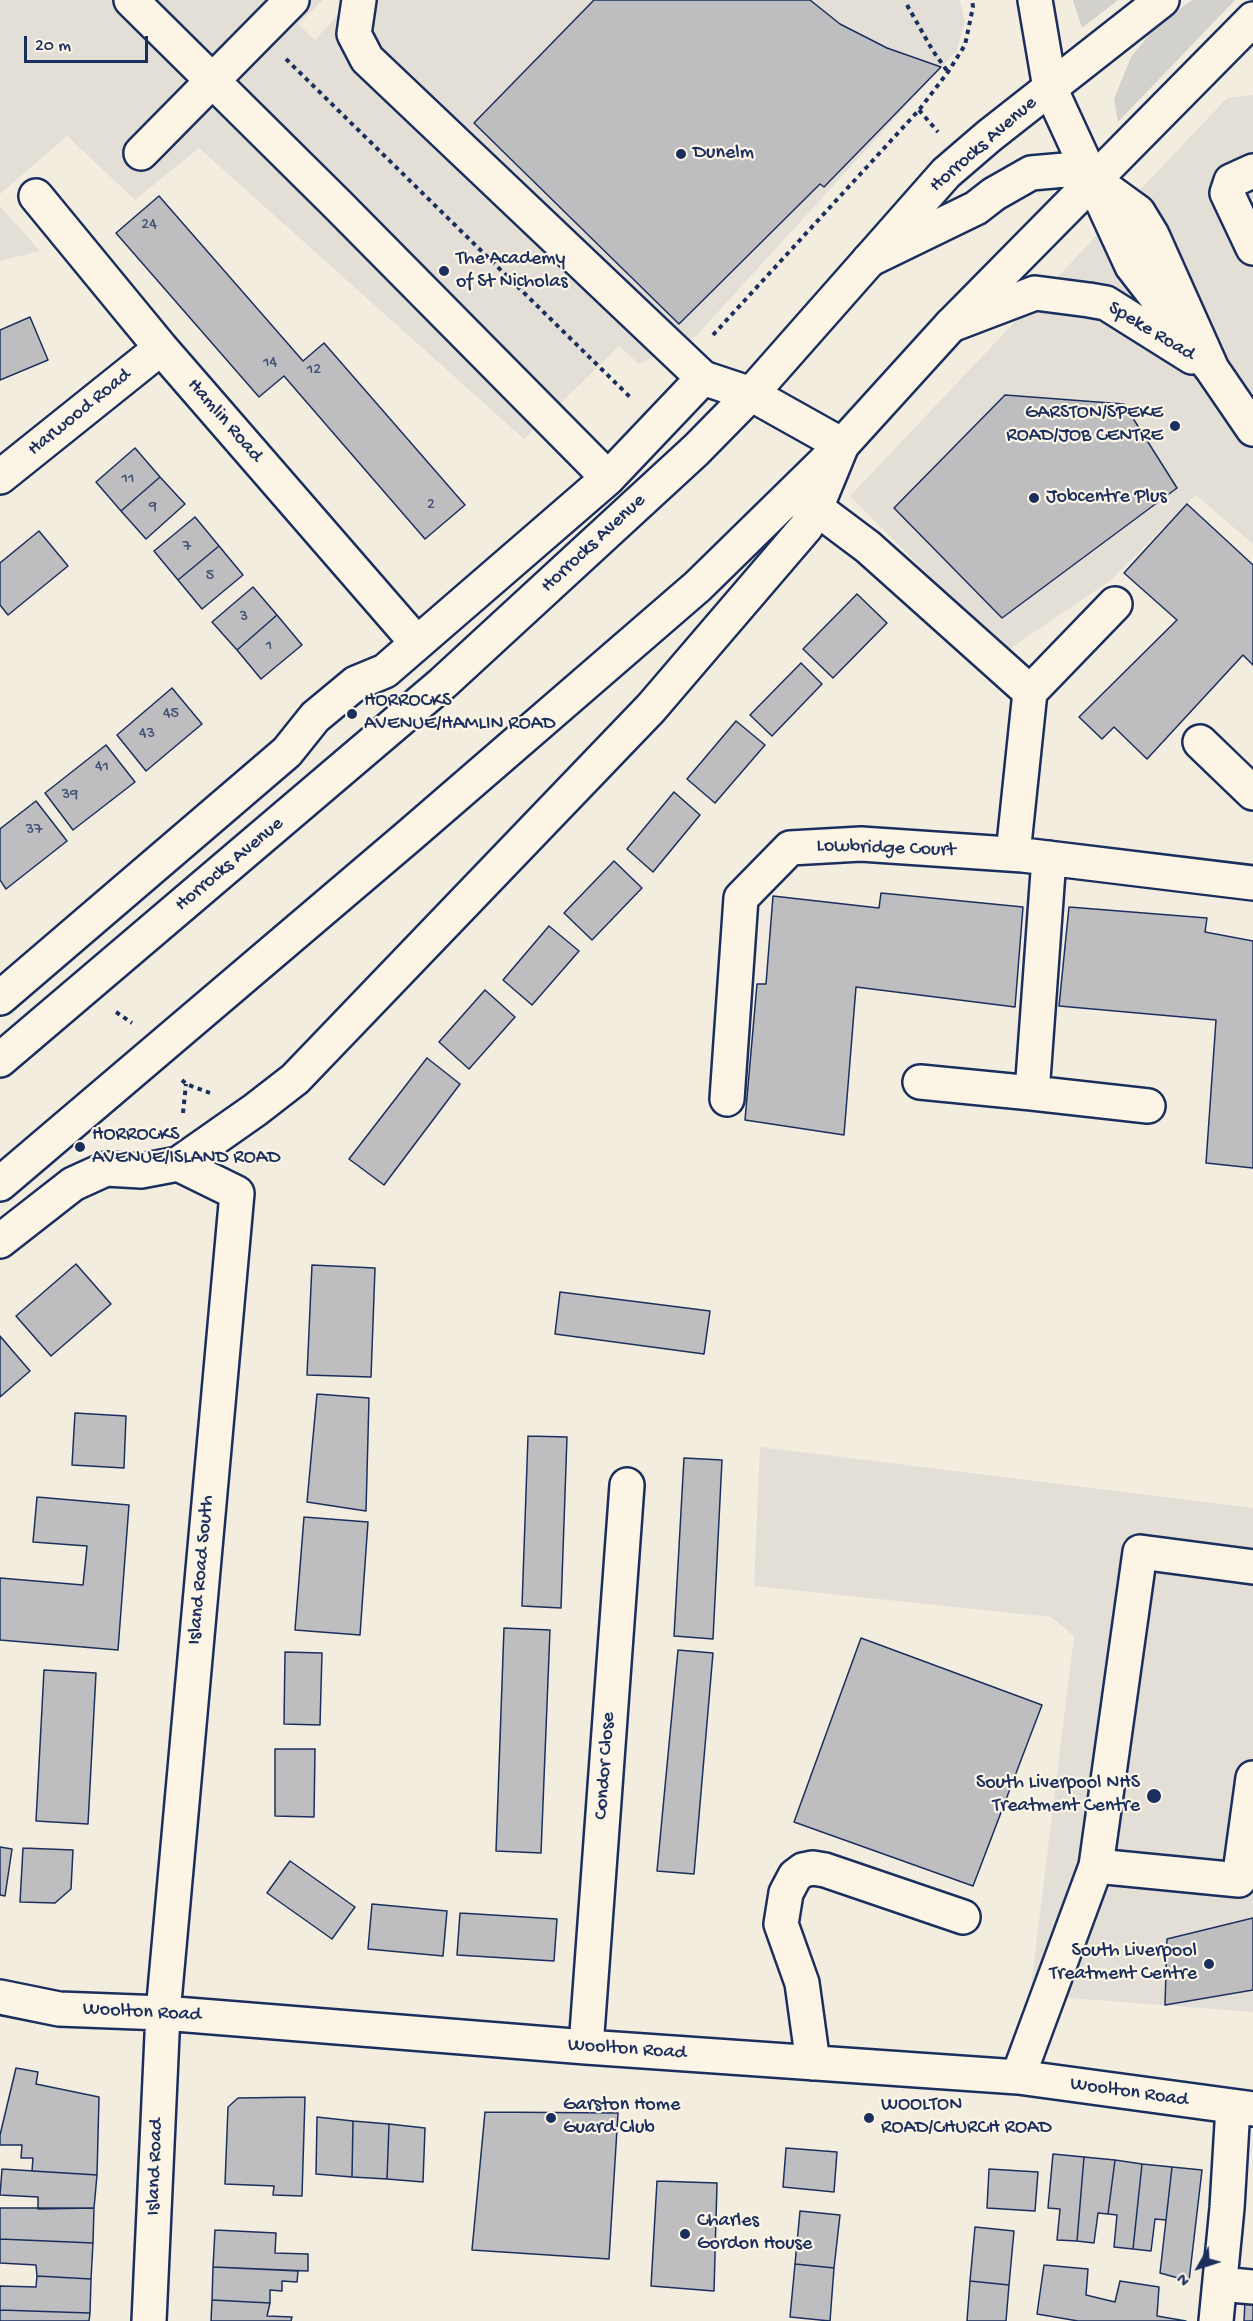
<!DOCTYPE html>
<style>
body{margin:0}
#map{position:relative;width:1253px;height:2321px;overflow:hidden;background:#f3ede0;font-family:"Gochi Hand",sans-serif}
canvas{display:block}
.north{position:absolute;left:1169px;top:2237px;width:60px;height:60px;-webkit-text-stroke:4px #fcf5e5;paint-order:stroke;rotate:231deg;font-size:16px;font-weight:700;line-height:24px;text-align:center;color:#1b2f5e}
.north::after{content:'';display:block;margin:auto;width:21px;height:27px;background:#1b2f5e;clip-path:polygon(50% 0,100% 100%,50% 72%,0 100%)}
.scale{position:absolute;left:24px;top:36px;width:124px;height:27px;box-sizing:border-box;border:3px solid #1b2f5e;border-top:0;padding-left:8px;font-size:18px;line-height:21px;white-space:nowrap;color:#1b2f5e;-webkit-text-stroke:4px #fcf5e5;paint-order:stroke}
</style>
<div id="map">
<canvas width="1253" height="2321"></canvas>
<div class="north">N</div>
<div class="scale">20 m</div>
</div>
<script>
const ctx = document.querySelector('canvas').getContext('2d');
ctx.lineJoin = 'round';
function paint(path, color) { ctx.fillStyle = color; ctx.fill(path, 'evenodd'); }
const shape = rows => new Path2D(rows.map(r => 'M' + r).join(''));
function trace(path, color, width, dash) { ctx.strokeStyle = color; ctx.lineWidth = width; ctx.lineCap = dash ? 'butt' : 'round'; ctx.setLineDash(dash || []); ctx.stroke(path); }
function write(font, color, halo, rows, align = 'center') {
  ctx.font = font + ' "Gochi Hand",sans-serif'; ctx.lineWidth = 4.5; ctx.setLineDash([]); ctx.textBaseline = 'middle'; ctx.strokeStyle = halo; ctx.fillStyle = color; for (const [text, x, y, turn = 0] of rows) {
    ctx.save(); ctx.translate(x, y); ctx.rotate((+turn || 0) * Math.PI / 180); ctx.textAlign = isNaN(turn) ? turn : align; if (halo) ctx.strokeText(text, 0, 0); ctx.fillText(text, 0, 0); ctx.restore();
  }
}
paint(shape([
 [0,0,323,0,298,24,315,40,351,0,960,0,965,22,957,50,696,336,639,364,619,346,524,439,199,148,135,200,67,136,0,194],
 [1253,95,1253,544,1196,495,1111,580,1005,652,850,496,1227,98],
 [0,206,40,251,0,261],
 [760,1447,1253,1508,1253,2012,1030,1995,1074,1636,1051,1617,754,1586]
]), '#e3dfd6');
paint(shape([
 [1073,0,1118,0,1082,28],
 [1192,0,1235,0,1118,122,1114,99,1131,57,1157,25]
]), '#d3d1cc');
const building = shape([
 [594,0,810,0,840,24,887,48,941,67,824,187,820,184,679,324,474,123,594,0],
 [159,196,303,361,324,343,465,505,425,539,284,376,259,397,116,233,159,196],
 [30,317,48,360,0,380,0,330,30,317],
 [1005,395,1124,404,1177,488,1002,618,894,508,1005,395],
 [135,448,160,477,121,511,96,482,135,448],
 [160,477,185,504,146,539,121,511,160,477],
 [1187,504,1253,565,1253,665,1243,655,1147,759,1114,727,1102,739,1079,717,1177,620,1124,573,1187,504],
 [195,517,219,546,178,580,154,551,195,517],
 [39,531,68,566,8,615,0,605,0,563,39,531],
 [219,546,243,575,202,609,178,580,219,546],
 [253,587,277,615,237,650,212,622,253,587],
 [857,594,887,623,833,678,803,649,857,594],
 [277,615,302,645,261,679,237,650,277,615],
 [801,663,822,684,772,736,750,715,801,663],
 [172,688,202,724,146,771,117,735,172,688],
 [736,721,765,745,715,803,687,779,736,721],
 [106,745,135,782,73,830,45,793,106,745],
 [674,792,700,815,653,872,627,849,674,792],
 [36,801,67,841,6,889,0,880,0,829,36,801],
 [614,861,642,888,592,940,564,913,614,861],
 [881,893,1023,907,1015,1007,856,987,844,1135,745,1120,757,984,766,984,773,896,879,908,881,893],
 [1069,907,1207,918,1205,932,1253,941,1253,1168,1206,1163,1216,1020,1059,1006,1069,907],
 [549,926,579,951,532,1005,503,980,549,926],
 [485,990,515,1017,469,1069,439,1042,485,990],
 [427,1058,460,1084,384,1185,349,1159,427,1058],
 [76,1264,111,1304,51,1356,16,1316,76,1264],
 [312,1265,375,1268,371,1377,307,1375,312,1265],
 [560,1292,710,1311,704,1354,555,1334,560,1292],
 [0,1336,30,1371,0,1397,0,1336],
 [317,1394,369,1398,366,1511,307,1502,317,1394],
 [75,1413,126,1416,124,1468,72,1465,75,1413],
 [528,1436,567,1437,561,1608,522,1606,528,1436],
 [684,1458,722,1460,713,1639,674,1636,684,1458],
 [37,1497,129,1505,118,1650,0,1640,0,1578,83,1585,87,1546,33,1542,37,1497],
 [304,1517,368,1522,360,1635,295,1630,304,1517],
 [504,1628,550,1630,541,1853,496,1851,504,1628],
 [861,1638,1042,1705,973,1886,794,1822,861,1638],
 [678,1650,713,1653,694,1874,657,1871,678,1650],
 [285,1652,322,1653,320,1725,284,1724,285,1652],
 [44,1670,96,1673,88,1824,36,1821,44,1670],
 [275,1749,315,1749,314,1817,275,1816,275,1749],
 [0,1847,12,1849,5,1896,0,1895,0,1847],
 [23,1848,73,1850,71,1889,55,1903,20,1902,23,1848],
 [290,1861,355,1907,332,1939,267,1893,290,1861],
 [372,1904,447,1911,443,1956,368,1949,372,1904],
 [460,1913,557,1919,554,1961,457,1955,460,1913],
 [1253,1918,1253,1990,1165,2005,1167,1939,1253,1918],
 [16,2068,38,2072,36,2084,99,2097,97,2175,32,2171,33,2158,21,2158,22,2145,0,2145,0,2135,16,2068],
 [305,2097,302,2196,273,2195,274,2186,225,2184,228,2107,238,2098,305,2097],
 [485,2112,618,2113,609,2259,472,2250,485,2112],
 [317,2117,353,2121,352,2177,316,2174,317,2117],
 [353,2121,389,2124,387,2179,352,2177,353,2121],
 [389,2124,425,2128,423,2182,387,2179,389,2124],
 [786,2148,837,2152,834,2192,783,2187,786,2148],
 [1053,2154,1084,2157,1077,2241,1057,2240,1060,2209,1048,2208,1053,2154],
 [1084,2157,1115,2160,1108,2214,1098,2213,1094,2243,1077,2241,1084,2157],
 [1115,2160,1142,2164,1133,2249,1114,2247,1117,2215,1108,2214,1115,2160],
 [1142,2164,1172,2167,1166,2220,1155,2219,1151,2251,1133,2249,1142,2164],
 [1172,2167,1202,2170,1189,2281,1160,2273,1172,2167],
 [2,2169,97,2175,94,2208,38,2209,38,2197,0,2195,2,2169],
 [989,2169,1038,2172,1035,2211,987,2208,989,2169],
 [657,2181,717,2183,714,2291,651,2286,657,2181],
 [0,2208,94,2208,93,2243,0,2239,0,2208],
 [800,2211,840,2215,834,2268,795,2264,800,2211],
 [975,2227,1014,2231,1009,2285,970,2281,975,2227],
 [215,2230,276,2233,275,2253,308,2254,308,2271,213,2267,215,2230],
 [0,2239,93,2243,91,2279,37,2276,36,2265,0,2263,0,2239],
 [795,2264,834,2268,830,2321,790,2317,795,2264],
 [1044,2265,1088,2269,1086,2295,1115,2302,1120,2281,1159,2287,1157,2316,1186,2321,1078,2321,1037,2314,1044,2265],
 [213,2267,298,2271,297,2282,282,2281,282,2291,270,2290,270,2303,212,2300,213,2267],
 [37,2276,91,2279,90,2313,0,2310,0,2286,36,2287,37,2276],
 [970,2281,1009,2285,1006,2321,967,2321,970,2281],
 [212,2300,270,2303,267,2316,292,2317,291,2321,211,2321,212,2300],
 [1245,2300,1253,2301,1253,2321,1244,2321,1245,2300],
 [0,2310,90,2313,89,2321,0,2321,0,2310]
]);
paint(building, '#bebec0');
trace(building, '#1b2f5e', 1.5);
const minor = shape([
 [131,0,338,205,608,478],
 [1050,88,1132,266,1212,369,1253,429],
 [141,153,292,0],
 [1253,171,1231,181,1227,193,1253,248],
 [36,196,161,348,417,643],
 [869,260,976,208,994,194,1031,173,1065,170,1094,180,1138,212,1152,235,1212,369],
 [951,325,1035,293,1089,300,1106,303,1192,357],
 [0,477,161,348],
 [816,508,868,547,1030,692],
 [1200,742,1253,793],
 [1013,854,1030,692,1115,604],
 [1049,858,1032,1093,1148,1106],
 [0,998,287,752,315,717,356,683,385,671,608,478,703,378,367,59,354,34,359,0],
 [920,1082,1032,1093],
 [727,1099,741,898,790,848,861,844,1023,855,1253,883],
 [0,1241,73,1184,106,1169,141,1171,178,1164,255,1110,295,1079,651,708,806,527,816,508,842,445],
 [1096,1866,1239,1880,1253,1778],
 [0,1997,59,2009,163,2013,586,2047,1018,2077,1253,2109],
 [586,2047,627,1485],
 [813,2063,802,1983,781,1924,786,1893,795,1876,803,1870,813,1868,825,1870,963,1917],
 [1018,2077,1096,1866,1140,1552,1253,1567],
 [1220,2284,1253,2287],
 [149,2321,163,2013,237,1193,178,1164],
 [1216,2321,1227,2208,1233,2107]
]);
const major = shape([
 [703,378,751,394,842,445],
 [0,1060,443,683,696,450,751,394,946,173,989,136,1162,0],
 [0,1184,409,836,698,586,842,445,951,325,1253,19]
]);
const highway = shape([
 [1035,0,1050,88]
]);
trace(minor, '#1b2f5e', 38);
trace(major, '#1b2f5e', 38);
trace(highway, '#1b2f5e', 38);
trace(shape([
 [907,5,933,51,948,72],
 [286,59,631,398],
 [919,110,938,132],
 [713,335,919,110,948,72,965,45,973,7,972,0],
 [116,1012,132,1023],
 [182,1080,186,1084,210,1093],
 [183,1113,186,1084]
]), '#1b2f5e', 4, [4.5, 4.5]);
trace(minor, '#fcf5e5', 33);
trace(major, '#fcf5e5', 33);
trace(highway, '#fcf5e5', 33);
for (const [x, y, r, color] of [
 [681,154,6,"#1b2f5e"],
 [444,271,6,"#1b2f5e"],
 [1175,426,6,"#1b2f5e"],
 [1034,498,6,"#1b2f5e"],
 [352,714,6,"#1b2f5e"],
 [80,1147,6,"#1b2f5e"],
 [1154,1796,8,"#1b2f5e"],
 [1209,1964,6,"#1b2f5e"],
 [551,2118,6,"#1b2f5e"],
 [869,2118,6,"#1b2f5e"],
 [685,2234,6,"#1b2f5e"]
]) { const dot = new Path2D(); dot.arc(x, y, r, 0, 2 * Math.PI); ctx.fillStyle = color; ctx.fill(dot); trace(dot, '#fcf5e5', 2); }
write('16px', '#445376', null, [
 ["24",149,226],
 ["14",270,364],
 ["12",314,371],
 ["11",128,480],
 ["2",431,506],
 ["9",153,508],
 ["7",187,548],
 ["5",210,577],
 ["3",244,618],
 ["1",269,647],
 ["45",171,715],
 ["43",147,735],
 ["41",102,768],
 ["39",70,796],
 ["37",34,831]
]);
write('20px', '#1b2f5e', '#fcf5e5', [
 ["Horrocks Avenue",984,145,-41],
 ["Speke Road",1151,332,31],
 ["Harwood Road",80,413,-39],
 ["Hamlin Road",224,421,49],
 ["Horrocks Avenue",594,544,-43],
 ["Lowbridge Court",886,849,2],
 ["Horrocks Avenue",230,865,-40],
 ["Island Road South",202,1570,-85],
 ["Condor Close",606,1766,-86],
 ["Woolton Road",142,2013,3],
 ["Woolton Road",627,2050,4],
 ["Woolton Road",1129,2093,8],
 ["Island Road",156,2167,-88]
]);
write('20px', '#1b2f5e', '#fcf5e5', [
 ["Dunelm",693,154],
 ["The Academy",456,260],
 ["of St Nicholas",456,283],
 ["GARSTON/SPEKE",1163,414,"right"],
 ["ROAD/JOB CENTRE",1163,437,"right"],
 ["Jobcentre Plus",1046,498],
 ["HORROCKS",364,702],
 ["AVENUE/HAMLIN ROAD",364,725],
 ["HORROCKS",92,1136],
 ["AVENUE/ISLAND ROAD",92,1159],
 ["South Liverpool NHS",1140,1784,"right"],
 ["Treatment Centre",1140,1807,"right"],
 ["South Liverpool",1197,1952,"right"],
 ["Treatment Centre",1197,1975,"right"],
 ["Garston Home",563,2106],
 ["Guard Club",563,2129],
 ["WOOLTON",881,2106],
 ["ROAD/CHURCH ROAD",881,2129],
 ["Charles",697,2222],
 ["Gordon House",697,2245]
], 'left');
</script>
